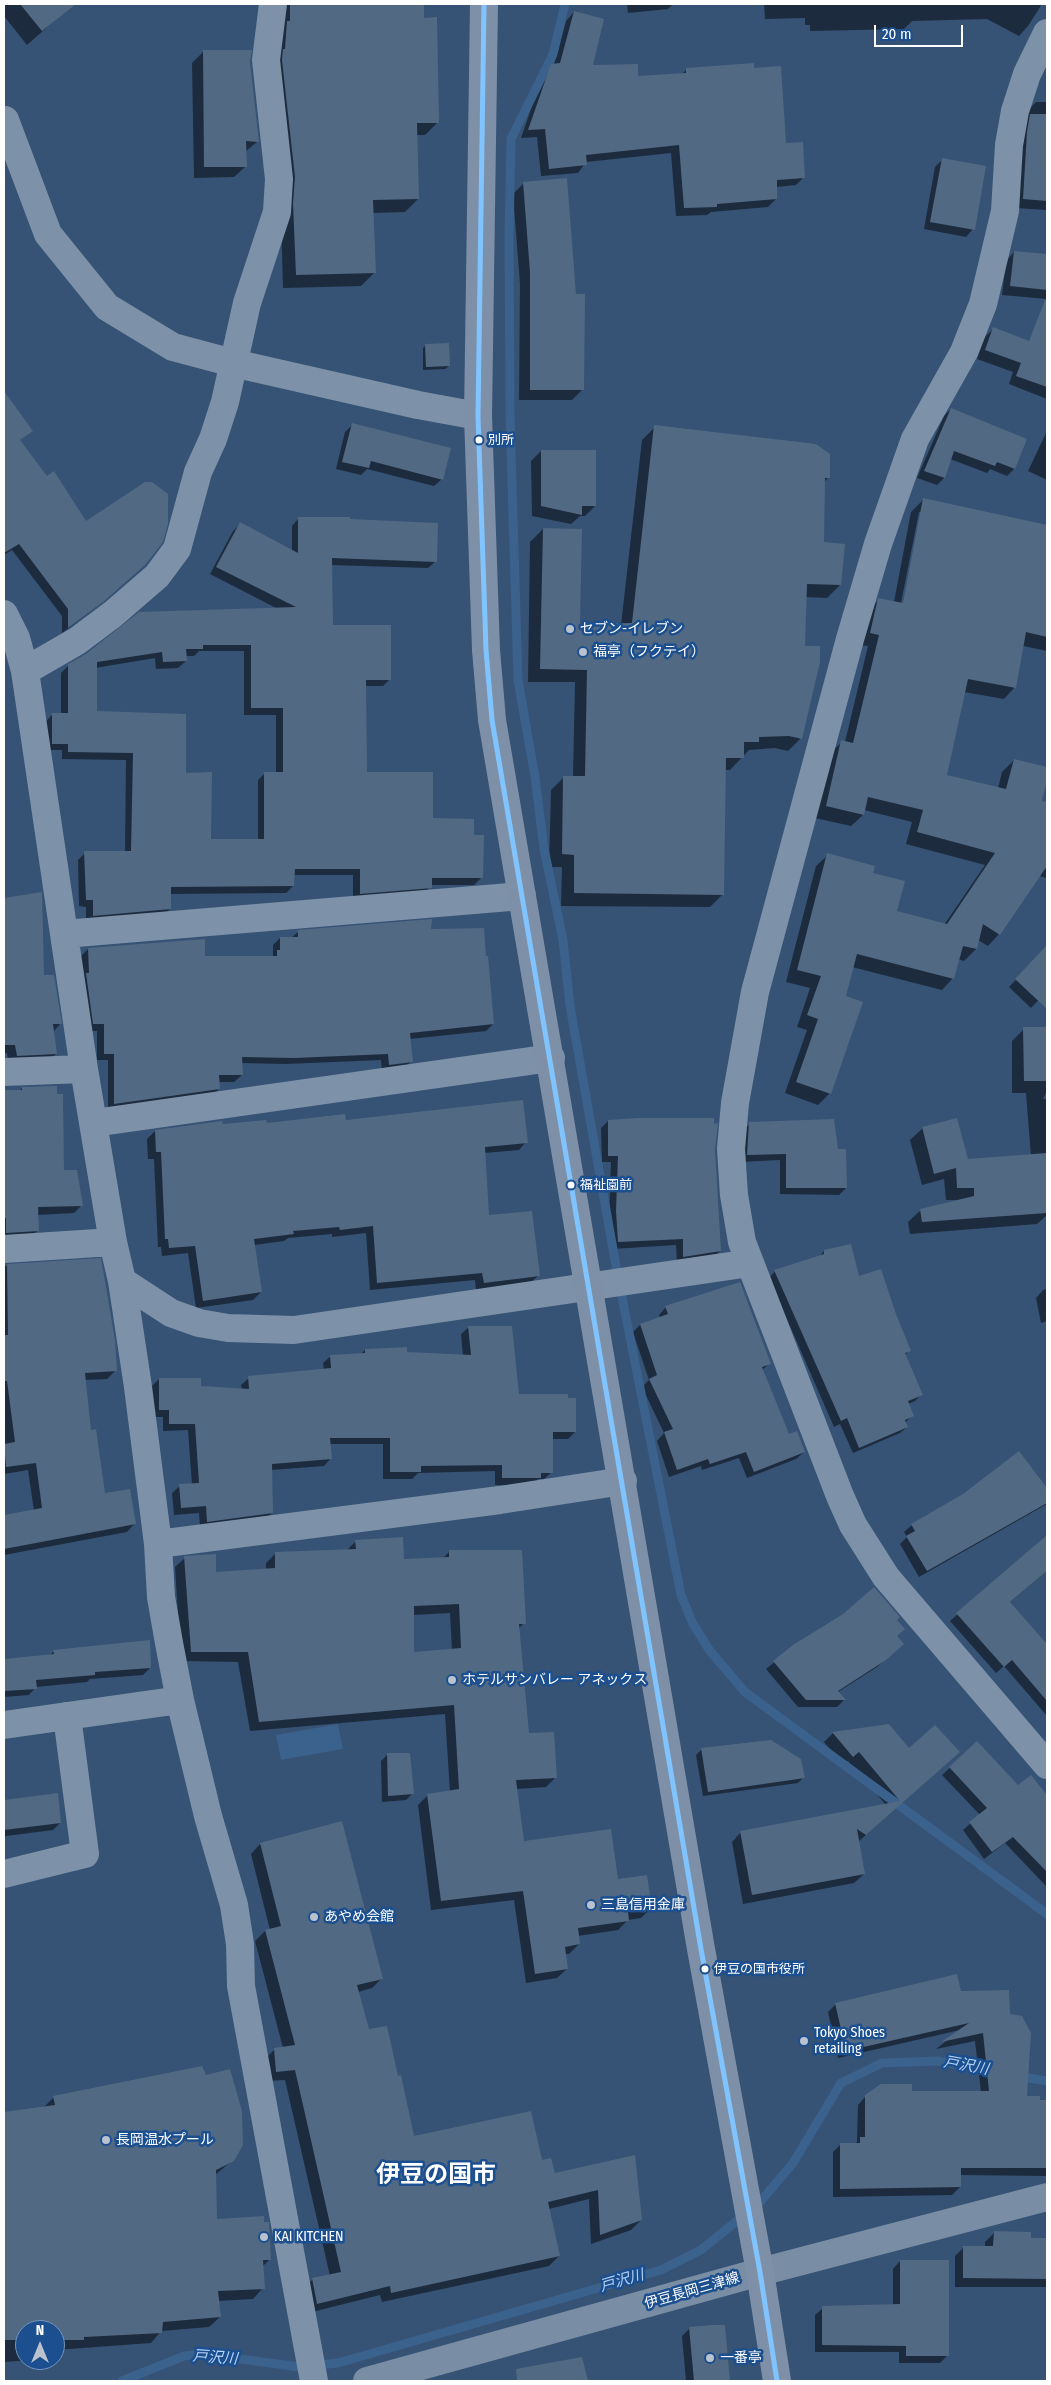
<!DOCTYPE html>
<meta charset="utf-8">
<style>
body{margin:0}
#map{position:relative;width:1051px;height:2385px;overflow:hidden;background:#365274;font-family:"Fira Sans Condensed",sans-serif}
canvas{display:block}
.frame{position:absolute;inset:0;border:5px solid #fff;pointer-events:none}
.north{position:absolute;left:15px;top:2320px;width:50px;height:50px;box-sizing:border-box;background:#1b4f8f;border:1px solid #7695bc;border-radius:50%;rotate:0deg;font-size:14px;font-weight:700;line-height:20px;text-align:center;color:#fff}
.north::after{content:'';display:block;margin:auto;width:18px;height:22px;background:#b9c2ce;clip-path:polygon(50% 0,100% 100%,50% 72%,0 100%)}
.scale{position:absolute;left:874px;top:25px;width:89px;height:22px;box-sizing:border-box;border:2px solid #fff;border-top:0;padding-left:6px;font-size:15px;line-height:18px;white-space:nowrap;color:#fff;-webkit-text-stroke:4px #1b4f8f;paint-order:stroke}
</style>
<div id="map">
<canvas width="1051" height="2385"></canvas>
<div class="frame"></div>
<div class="north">N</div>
<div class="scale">20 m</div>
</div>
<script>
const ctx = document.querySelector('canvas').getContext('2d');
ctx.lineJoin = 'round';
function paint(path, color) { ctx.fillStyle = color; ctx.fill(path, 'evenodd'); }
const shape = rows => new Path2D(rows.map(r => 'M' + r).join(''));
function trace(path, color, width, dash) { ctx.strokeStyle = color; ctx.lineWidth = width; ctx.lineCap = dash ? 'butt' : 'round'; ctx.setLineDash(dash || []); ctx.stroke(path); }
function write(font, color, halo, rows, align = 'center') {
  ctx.font = font + ' "Fira Sans Condensed","Noto Sans JP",sans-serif'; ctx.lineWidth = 5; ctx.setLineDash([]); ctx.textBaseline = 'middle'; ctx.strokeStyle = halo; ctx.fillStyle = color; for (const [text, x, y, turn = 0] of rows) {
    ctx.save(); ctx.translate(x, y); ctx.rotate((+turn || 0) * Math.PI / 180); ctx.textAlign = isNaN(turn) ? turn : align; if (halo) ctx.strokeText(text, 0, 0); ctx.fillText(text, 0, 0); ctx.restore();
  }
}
paint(shape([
 [338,1724,343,1749,281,1760,276,1735]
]), '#3b618d');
paint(shape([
 [4,4,69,4,71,6,27,45,4,16],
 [280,4,423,4,423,19,438,122,425,135,416,135,418,199,405,212,372,213,374,273,361,286,283,288,281,217,269,74],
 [627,4,673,4,668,9,628,13],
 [764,4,1042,4,1028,26,1019,36,987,19,912,21,904,29,810,31,810,25,805,25,805,18,765,19],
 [574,12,591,66,637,78,681,75,686,70,785,144,804,177,796,185,776,187,776,199,768,207,711,212,707,215,676,216,671,153,586,162,578,173,541,176,537,137,521,138,543,74,554,65,566,21],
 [203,52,249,62,258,141,245,152,246,166,234,177,194,178,192,63],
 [1036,102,1047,102,1047,210,1015,208,1027,112],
 [943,159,973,229,966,237,924,229,935,167],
 [524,183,583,389,572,400,519,400,520,284,513,194],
 [1014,252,1047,255,1047,299,1002,295,1006,261],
 [993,329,1029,342,1046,346,1047,344,1047,399,1009,384,1013,372,977,359,985,337],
 [426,345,449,366,445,369,423,370,423,348],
 [4,393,31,431,19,441,46,478,86,523,137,572,95,608,62,633,62,616,12,550,4,555,4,500,9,497,4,490],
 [951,409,1025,439,1014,469,1007,476,990,469,987,473,950,459,944,478,937,485,917,478,944,416],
 [352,425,442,479,434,486,367,469,361,475,336,469,345,432],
 [655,427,828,478,823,483,823,543,840,585,827,598,806,597,801,738,788,751,775,748,749,750,730,770,725,770,723,894,710,907,561,906,562,867,549,867,551,790,564,777,573,777,575,682,528,682,530,542,543,529,579,625,621,625,642,440],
 [1047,431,1047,480,1028,471],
 [541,451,595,506,585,516,580,516,571,524,532,516,531,461],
 [923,500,1047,526,1047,651,1023,646,1015,687,1004,699,964,692,945,776,998,788,1002,772,1014,760,1047,768,1040,802,1047,804,1047,878,1039,876,999,934,988,946,978,940,976,949,964,961,958,959,953,978,942,990,852,967,845,997,830,1093,818,1105,785,1093,807,1030,797,1027,810,988,786,982,816,866,828,855,871,874,896,912,944,925,985,865,906,844,912,822,864,810,863,815,851,826,815,818,830,753,842,742,845,742,868,646,859,645,867,611,879,600,894,602,911,512],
 [919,512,921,512,903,609,900,608],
 [299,518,349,521,436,561,428,568,331,565,332,626,390,679,383,686,365,686,366,773,432,819,472,836,482,877,474,885,431,885,423,895,353,900,353,875,293,875,293,886,286,893,170,894,170,909,162,916,86,923,86,907,79,906,78,860,85,853,125,853,126,760,62,759,62,750,45,750,46,721,53,714,61,714,61,673,69,665,278,609,210,574,233,531,240,524,292,551,292,526],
 [199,651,244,651,244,715,276,715,276,773,265,773,258,780,258,840,210,840,184,774,95,713,95,668,155,658,156,669,178,668,186,661,185,656,194,656],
 [41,893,43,977,53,976,60,1024,53,1032,56,1054,47,1062,9,1064,7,1053,4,1053,4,899],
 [430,930,493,1024,486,1031,410,1039,411,1061,404,1069,382,1072,381,1060,286,1064,241,1063,242,1075,234,1082,218,1082,219,1089,212,1096,108,1111,108,1060,97,1060,97,1031,86,1031,81,956,88,949,204,957,273,956,273,945,280,938,291,938,298,932],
 [1047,947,1047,991,1031,1008,1009,987],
 [1024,1029,1047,1029,1047,1091,1043,1099,1047,1099,1047,1215,1037,1224,910,1234,908,1222,921,1210,958,1200,946,1200,944,1179,922,1185,910,1140,923,1128,967,1160,1031,1156,1026,1093,1012,1093,1012,1041],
 [22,1088,82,1205,74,1213,37,1215,37,1231,29,1239,4,1240,4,1092,19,1091],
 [345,1121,526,1142,519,1150,484,1153,488,1217,538,1276,530,1283,476,1290,475,1280,370,1290,366,1233,332,1237,332,1234,288,1238,284,1241,254,1245,261,1292,253,1300,196,1308,188,1253,162,1256,161,1247,158,1247,154,1159,148,1159,147,1139,155,1131,221,1126],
 [608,1121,714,1150,720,1251,713,1258,677,1263,676,1245,612,1249,609,1219,611,1162,602,1162,601,1128],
 [750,1124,837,1151,846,1188,839,1195,780,1194,780,1160,741,1162,743,1130],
 [824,1251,858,1278,895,1315,909,1350,905,1355,922,1394,915,1401,908,1404,912,1415,906,1422,907,1427,900,1433,853,1453,840,1424,834,1427,769,1278,775,1271,819,1257],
 [4,1266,7,1266,115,1371,107,1379,84,1380,90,1431,104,1495,135,1523,127,1532,4,1555,4,1516,34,1511,28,1470,4,1474],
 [1047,1289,1047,1321,1041,1323,1036,1298,1043,1290],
 [666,1307,770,1363,762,1370,788,1436,804,1452,796,1459,747,1478,739,1458,702,1470,701,1466,669,1477,657,1441,664,1433,642,1387,649,1380,633,1332,640,1325,660,1318,659,1315],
 [469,1327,518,1395,575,1432,568,1439,552,1439,552,1472,544,1479,538,1479,532,1485,495,1485,495,1471,418,1473,412,1479,383,1479,383,1444,329,1444,331,1458,324,1466,271,1470,272,1513,265,1520,200,1529,199,1513,174,1515,172,1493,180,1486,192,1485,188,1430,163,1431,163,1417,152,1417,152,1386,159,1379,200,1388,242,1390,241,1385,249,1378,324,1370,323,1363,331,1356,361,1354,365,1350,463,1356,461,1334],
 [1019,1453,1047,1490,1047,1504,919,1577,900,1544,907,1537,904,1532,912,1525,964,1495],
 [1047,1537,1047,1571,1009,1603,1047,1646,1047,1716,1004,1666,996,1673,950,1621],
 [356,1541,403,1560,442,1559,449,1552,524,1623,518,1629,528,1734,555,1778,546,1787,516,1789,523,1842,617,1881,651,1908,641,1918,628,1920,618,1930,578,1936,579,1944,569,1954,565,1954,567,1969,557,1978,526,1983,514,1900,431,1910,418,1805,428,1795,450,1792,445,1714,250,1731,238,1662,181,1661,175,1567,185,1558,215,1573,266,1570,266,1563,276,1553,346,1551],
 [450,1613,452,1650,413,1653,413,1615],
 [895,1620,895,1651,877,1667,838,1692,844,1700,837,1707,798,1707,766,1669,794,1646],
 [54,1651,150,1668,143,1675,90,1679,87,1682,36,1687,29,1695,4,1697,4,1660,49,1656],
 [833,1733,909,1750,949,1761,858,1842,864,1874,854,1883,743,1904,732,1842,741,1832,886,1805,848,1761,843,1765,824,1742],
 [771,1741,803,1778,798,1783,703,1796,696,1755,701,1750],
 [977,1743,1017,1787,1031,1776,1047,1797,1047,1887,1005,1843,984,1859,963,1830,980,1815,942,1775],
 [387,1755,413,1793,406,1800,382,1802,381,1761],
 [4,1807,5,1807,60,1823,53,1830,6,1836,4,1838],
 [260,1844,382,1978,372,1988,358,1992,368,2031,397,2077,413,2138,541,2161,554,2174,634,2157,641,2220,631,2230,591,2244,589,2199,549,2209,559,2256,549,2266,382,2302,380,2295,308,2313,303,2289,313,2279,330,2276,285,2080,267,2081,265,2059,275,2049,283,2048,255,1941,265,1931,270,1930,251,1854],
 [960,1992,1008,2015,1026,2097,1047,2101,1047,2176,960,2175,960,2187,952,2195,833,2197,833,2152,841,2144,855,2144,857,2142,858,2105,866,2096,910,2092,981,2092,975,2041,936,2049,960,2030,838,2058,828,2012,836,2004],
 [54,2097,233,2160,215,2175,216,2220,270,2259,262,2267,263,2288,253,2299,218,2301,220,2317,209,2327,161,2331,151,2343,55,2350,55,2330,25,2330,25,2360,33,2360,4,2362,4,2113,43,2108],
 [994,2233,1029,2239,1047,2239,1047,2287,955,2287,955,2256,964,2247,985,2247,985,2242],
 [900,2261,948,2355,940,2363,899,2363,899,2352,815,2352,815,2315,823,2308,893,2305,893,2269],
 [723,2327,728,2381,686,2381,682,2336,690,2328],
 [581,2358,586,2381,528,2381,527,2376]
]), '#0007');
trace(shape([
 [565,4,553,54,511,139,509,235,510,417,518,680,535,777,544,849,563,940,570,1006,617,1272,681,1595,693,1624,710,1651,745,1692,1047,1914],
 [1017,2076,1047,2081],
 [122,2381,184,2356,203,2354,299,2367,338,2363,661,2270,701,2250,760,2202,793,2163,841,2083,882,2063,937,2061,997,2072]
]), '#3b618d', 9);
paint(shape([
 [20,4,76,4,42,31],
 [290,4,424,4,424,18,437,17,439,123,417,123,419,199,373,200,376,273,296,275,293,203,295,177,282,60,283,49,285,49,287,21,290,21],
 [574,11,604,19,593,65,638,64,638,76,686,73,686,68,754,63,754,68,781,66,786,143,803,142,805,178,777,180,777,199,717,204,717,207,684,208,679,145,586,155,587,165,549,169,545,129,528,130,551,64,560,63],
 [203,50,252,50,250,62,259,142,246,141,247,167,204,167],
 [1030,114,1047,114,1047,201,1023,199,1027,132],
 [942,158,986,166,975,230,930,222],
 [567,178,576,294,585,294,584,390,530,390,530,272,523,182],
 [1014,251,1047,254,1047,290,1010,286],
 [1045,300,1047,300,1047,387,1016,376,1021,363,985,350,993,327,1029,341],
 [449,343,450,366,426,367,425,344],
 [4,391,33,431,20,440,47,476,54,471,86,521,145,482,152,482,168,494,168,524,163,542,145,565,103,602,68,628,68,609,19,544,4,553],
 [951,408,1027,439,1015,469,997,462,995,466,954,451,945,478,924,471],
 [352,423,451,448,443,480,371,461,369,468,342,462],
 [654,425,816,444,830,454,830,478,825,478,824,542,845,544,841,585,807,584,805,646,820,646,820,662,802,739,789,736,759,737,759,742,744,742,744,758,726,758,724,895,574,893,574,855,562,854,563,776,585,776,587,670,540,669,543,528,582,529,580,624,632,623],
 [541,450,596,450,596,506,582,506,582,515,541,506],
 [923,498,1047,525,1047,637,1026,632,1016,688,968,679,947,775,1006,789,1014,759,1047,767,1047,780,1042,801,1047,802,1047,866,1000,935,983,924,977,949,963,946,954,979,857,954,846,996,863,1002,831,1094,796,1082,818,1019,807,1015,821,976,797,970,827,853,875,866,873,873,905,881,897,911,947,924,995,853,917,832,923,810,868,797,864,815,826,806,841,740,853,743,879,635,870,633,878,598,903,603],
 [298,517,350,517,350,519,438,523,437,562,332,558,333,625,391,625,391,680,366,680,367,772,433,772,433,818,474,819,474,835,484,835,483,878,432,878,432,888,360,894,360,869,295,869,294,886,171,887,171,909,93,916,93,900,86,900,84,851,131,851,133,753,68,752,68,744,52,744,52,713,68,713,68,664,86,654,139,612,296,607,216,567,240,522,298,553],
 [203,645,251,645,251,708,283,708,283,772,264,772,264,839,211,839,212,772,186,773,186,714,97,711,97,662,162,652,163,662,187,661,186,649,203,649],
 [42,892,44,975,54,975,62,1024,53,1024,57,1054,17,1056,15,1045,4,1045,4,898],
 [432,919,431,929,484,928,486,956,488,956,494,1024,410,1033,413,1062,389,1065,388,1054,294,1058,242,1057,243,1075,219,1075,220,1089,114,1104,114,1054,104,1054,104,1024,93,1024,86,973,89,973,88,948,205,939,205,956,277,956,277,950,280,950,280,937,298,937,298,930],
 [1047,945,1047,1009,1015,979],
 [1023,1027,1047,1027,1047,1081,1024,1081],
 [57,1086,57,1094,63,1094,64,1170,77,1170,83,1206,38,1207,39,1231,6,1233,6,1218,4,1218,4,1090,22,1090,22,1087],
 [523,1100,528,1143,485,1147,489,1215,532,1211,540,1276,484,1283,482,1273,377,1283,373,1226,340,1230,339,1227,293,1231,294,1234,254,1239,262,1292,203,1301,195,1246,169,1248,168,1239,165,1239,161,1152,156,1152,155,1130,222,1121,223,1124,266,1120,267,1123,345,1114,346,1120],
 [638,1118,714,1118,714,1124,718,1123,715,1150,721,1251,683,1257,683,1239,618,1242,616,1211,618,1156,608,1156,608,1120],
 [957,1118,968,1159,1047,1153,1047,1213,922,1222,920,1209,974,1196,974,1188,957,1188,956,1168,934,1174,922,1127],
 [834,1119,838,1149,846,1149,847,1188,786,1188,786,1154,747,1155,749,1122],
 [851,1244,859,1276,881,1269,896,1314,911,1351,905,1353,923,1395,908,1401,914,1416,905,1420,908,1427,859,1448,847,1418,841,1421,774,1270,824,1254,824,1250],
 [101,1258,115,1340,117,1371,85,1373,91,1430,96,1429,105,1493,130,1489,136,1524,4,1549,4,1515,42,1508,36,1463,6,1467,4,1444,15,1442,7,1381,4,1381,4,1335,8,1335,7,1264],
 [740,1282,771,1364,762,1367,789,1434,797,1431,805,1452,754,1472,746,1452,710,1464,708,1459,677,1470,664,1432,673,1429,649,1379,657,1375,640,1324,668,1314,665,1306],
 [468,1326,512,1326,519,1394,568,1394,568,1398,576,1398,576,1432,553,1432,553,1473,541,1473,541,1478,502,1478,502,1465,421,1466,421,1472,390,1472,390,1438,330,1438,332,1459,272,1464,273,1513,207,1522,206,1506,181,1508,179,1484,199,1483,195,1424,169,1424,169,1410,159,1410,159,1378,201,1378,201,1386,249,1389,248,1376,331,1368,330,1355,365,1353,365,1349,407,1347,407,1352,471,1355],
 [1019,1451,1047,1488,1047,1503,927,1571,906,1536,915,1531,911,1524,963,1494],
 [1047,1535,1047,1571,1010,1602,1047,1644,1047,1701,1012,1660,1004,1667,956,1613],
 [403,1537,404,1559,449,1557,449,1550,522,1550,526,1624,519,1624,529,1733,554,1732,557,1778,516,1780,524,1841,611,1829,618,1879,647,1875,652,1909,628,1912,629,1921,578,1928,580,1944,565,1947,568,1969,535,1974,523,1891,441,1901,427,1794,459,1789,454,1705,259,1722,248,1652,191,1652,184,1556,216,1554,216,1572,275,1568,275,1552,356,1549,355,1540],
 [459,1604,461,1648,414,1652,414,1606],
 [874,1587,900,1617,897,1620,905,1629,897,1636,904,1644,886,1660,838,1691,846,1700,806,1700,773,1661,793,1645,843,1614],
 [150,1640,151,1668,95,1672,95,1675,36,1680,37,1689,4,1691,4,1659,54,1654,53,1650],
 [889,1724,909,1748,935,1725,960,1752,866,1835,857,1829,865,1874,752,1895,740,1831,900,1801,859,1752,853,1757,832,1732],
 [771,1740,801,1759,805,1778,708,1792,701,1748],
 [977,1741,1018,1785,1031,1775,1047,1795,1047,1872,1013,1837,992,1852,969,1822,987,1808,949,1767],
 [387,1753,410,1753,414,1794,388,1796],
 [58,1793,61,1823,4,1830,4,1800],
 [342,1821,383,1979,357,1985,369,2029,387,2026,398,2076,401,2075,414,2136,531,2111,542,2160,551,2158,555,2173,635,2155,642,2220,600,2235,598,2190,548,2202,560,2256,391,2293,390,2286,317,2304,312,2278,341,2272,295,2070,276,2072,274,2048,295,2045,265,1930,281,1926,260,1843],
 [957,1974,961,1991,1009,1990,1010,2014,1022,2016,1031,2033,1027,2096,1040,2096,1040,2100,1047,2100,1047,2168,961,2168,961,2187,840,2189,840,2143,860,2143,860,2137,865,2137,865,2095,881,2084,912,2084,912,2091,989,2091,983,2033,941,2042,969,2023,846,2051,835,2003],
 [202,2066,206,2075,230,2069,242,2111,243,2145,234,2161,216,2170,217,2219,264,2216,264,2222,269,2222,271,2260,263,2260,265,2289,218,2291,221,2317,163,2322,162,2333,84,2337,84,2340,55,2340,55,2330,25,2330,25,2340,4,2340,4,2112,55,2105,53,2096],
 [994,2231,1031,2232,1031,2238,1047,2238,1047,2279,963,2278,963,2246,993,2246],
 [900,2260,949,2260,949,2356,906,2356,906,2346,822,2345,822,2306,900,2304],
 [713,2325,725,2325,730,2381,694,2381,689,2327],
 [582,2357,588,2381,517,2381,516,2369]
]), '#526984');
trace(shape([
 [1047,33,1027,74,1015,111,1009,145,1005,211,983,304,964,352,915,439,878,544,850,639,755,992,735,1103,731,1149,734,1195,742,1242,840,1496,853,1525,886,1577,1047,1765],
 [4,614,16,638,25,671,84,1069,113,1242,122,1281,138,1387,158,1544,161,1597,169,1643,180,1700,208,1816,234,1905,240,1944,241,1986,314,2381],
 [25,671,77,641,113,614,157,576,177,549,198,472,213,439,225,402,247,303,277,212,279,179,266,60,273,4],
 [64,934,522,896],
 [4,1072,84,1069],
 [94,1123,551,1058],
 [4,1249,113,1242],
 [122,1281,171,1313,199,1323,228,1328,294,1330,750,1263],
 [158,1544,500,1500,623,1481],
 [4,1725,180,1700],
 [4,1874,85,1854,67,1716]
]), '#7d92a8', 28);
trace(shape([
 [5,120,48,234,107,307,173,347,233,363,418,405,478,416]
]), '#7d92a8', 28);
trace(shape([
 [367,2381,760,2272,1047,2197]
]), '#798da4', 28);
trace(shape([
 [484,4,478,416,486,650,492,720,701,1949,760,2272,777,2381]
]), '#7e90a7', 28);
trace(shape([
 [484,4,478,416,486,650,492,720,701,1949,760,2272,777,2381]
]), '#80c4ff', 5);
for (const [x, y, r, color] of [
 [479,440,4.5,"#fff"],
 [570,629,5,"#b9c2ce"],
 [583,652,5,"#b9c2ce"],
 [571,1185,4.5,"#fff"],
 [452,1680,5,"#b9c2ce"],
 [591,1905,5,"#b9c2ce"],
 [314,1917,5,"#b9c2ce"],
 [705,1969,4.5,"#fff"],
 [804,2041,5,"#b9c2ce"],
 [106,2140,5,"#b9c2ce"],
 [264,2237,5,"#b9c2ce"],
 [710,2358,5,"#b9c2ce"]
]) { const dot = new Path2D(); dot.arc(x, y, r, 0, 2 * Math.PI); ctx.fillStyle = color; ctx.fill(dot); trace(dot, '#1b4f8f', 2); }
write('13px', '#fff', '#1b4f8f', [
 ["別所",488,440],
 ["福祉園前",580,1185],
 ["伊豆の国市役所",714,1969]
], 'left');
write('14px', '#fff', '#1b4f8f', [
 ["セブン-イレブン",580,629],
 ["福亭（フクテイ）",593,652],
 ["ホテルサンバレー アネックス",462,1680],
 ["三島信用金庫",601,1905],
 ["あやめ会館",324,1917],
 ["Tokyo Shoes",814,2033],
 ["retailing",814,2049],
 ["長岡温水プール",116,2140],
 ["KAI KITCHEN",274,2237],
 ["一番亭",720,2358]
], 'left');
write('14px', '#fff', '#1b4f8f', [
 ["伊豆長岡三津線",692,2291,-16]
]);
write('italic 15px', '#b5d3f5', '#1b4f8f', [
 ["戸沢川",966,2066,10],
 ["戸沢川",622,2281,-16],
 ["戸沢川",215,2358,4]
]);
write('bold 24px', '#fff', '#1b4f8f', [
 ["伊豆の国市",436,2175]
]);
</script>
